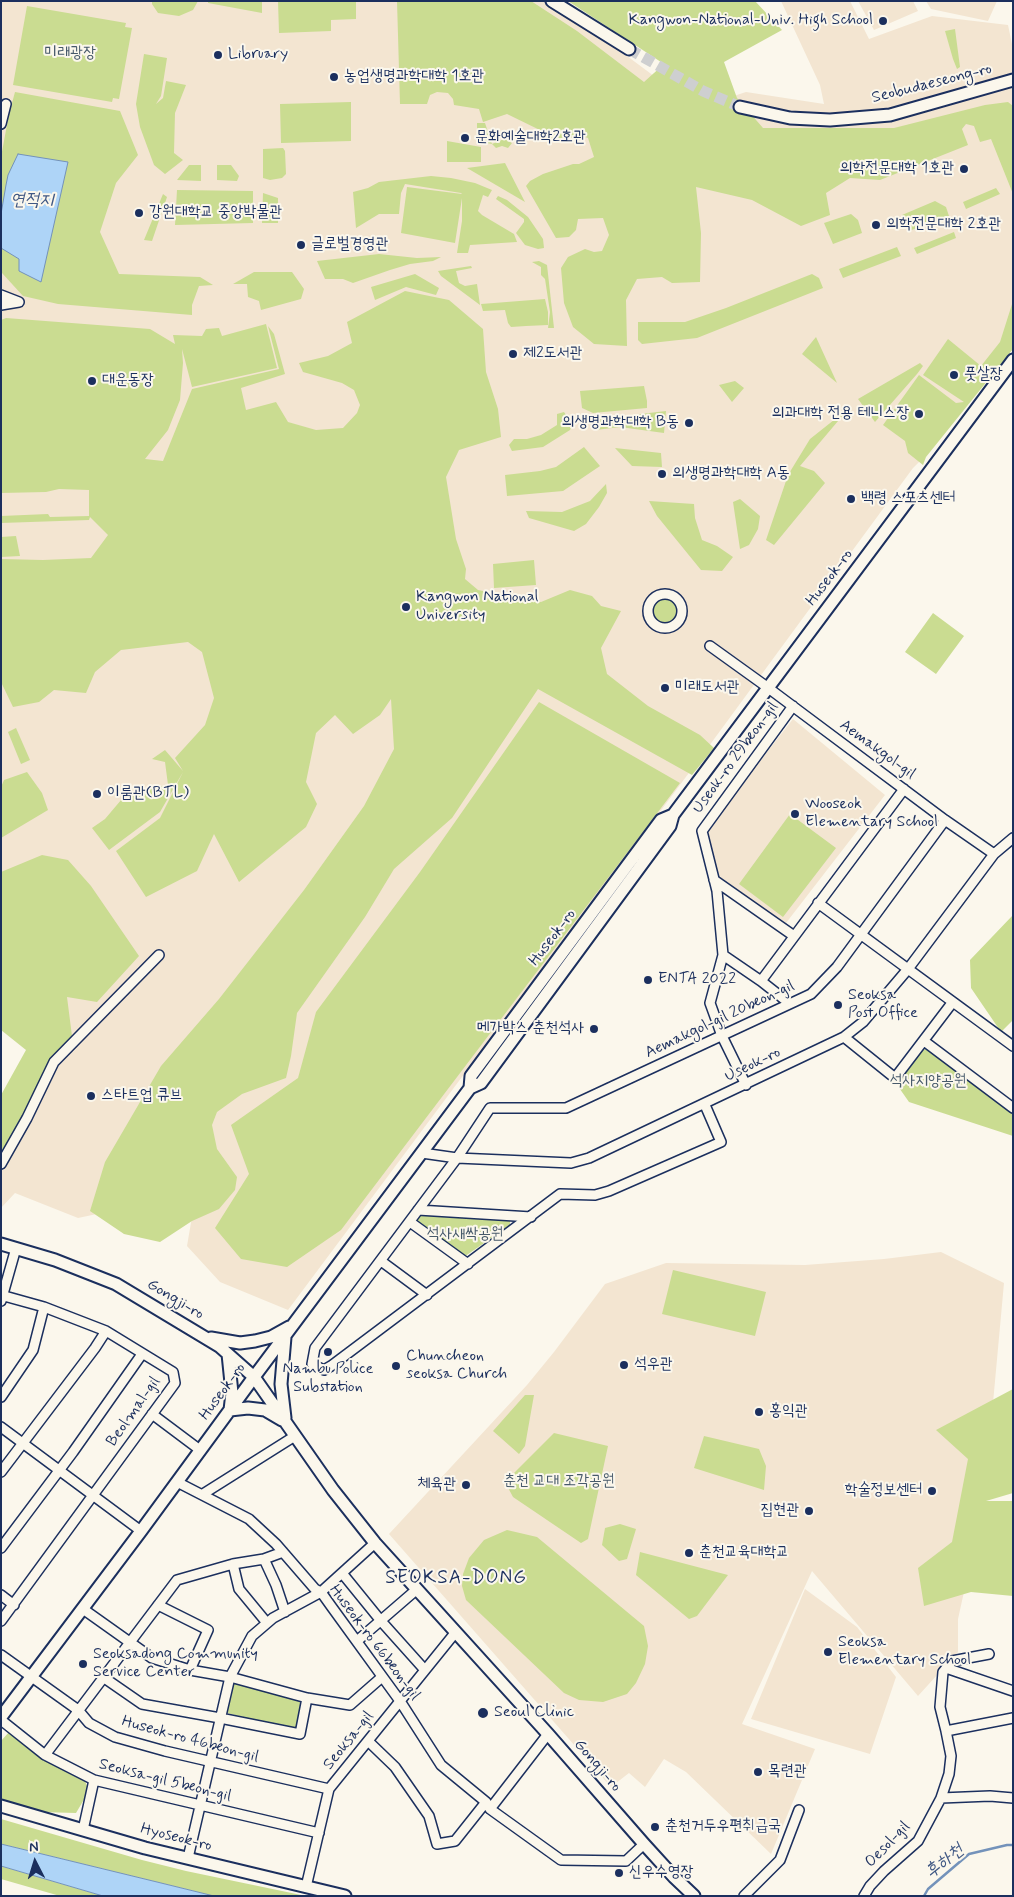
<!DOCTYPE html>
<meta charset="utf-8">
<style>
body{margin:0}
#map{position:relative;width:1014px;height:1897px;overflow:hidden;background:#fbf7ec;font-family:Mynerve,sans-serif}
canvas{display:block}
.frame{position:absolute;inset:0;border:2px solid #1b2f5e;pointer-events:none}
.north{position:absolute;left:10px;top:1837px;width:50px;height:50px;-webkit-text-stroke:4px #fbf7ec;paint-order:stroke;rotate:355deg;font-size:14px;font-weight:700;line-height:20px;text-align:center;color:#1b2f5e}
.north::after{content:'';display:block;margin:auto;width:18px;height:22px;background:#1b2f5e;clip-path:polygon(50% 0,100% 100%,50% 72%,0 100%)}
</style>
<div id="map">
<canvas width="1014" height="1897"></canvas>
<div class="frame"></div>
<div class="north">N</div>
</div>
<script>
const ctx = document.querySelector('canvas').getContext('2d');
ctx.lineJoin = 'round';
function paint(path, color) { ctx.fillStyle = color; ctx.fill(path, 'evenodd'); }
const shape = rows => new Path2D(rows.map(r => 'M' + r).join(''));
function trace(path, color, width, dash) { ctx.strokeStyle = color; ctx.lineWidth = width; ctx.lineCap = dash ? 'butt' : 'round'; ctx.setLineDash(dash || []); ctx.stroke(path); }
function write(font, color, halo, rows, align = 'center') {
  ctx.font = font + ' Mynerve,"Poor Story",sans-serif'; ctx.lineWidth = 4; ctx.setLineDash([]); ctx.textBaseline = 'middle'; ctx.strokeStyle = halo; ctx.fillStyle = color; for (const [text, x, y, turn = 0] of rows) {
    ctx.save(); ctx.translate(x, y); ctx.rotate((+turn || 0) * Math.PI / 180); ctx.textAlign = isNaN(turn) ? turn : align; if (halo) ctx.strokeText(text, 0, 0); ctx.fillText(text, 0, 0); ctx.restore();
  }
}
paint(shape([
 [1,1,553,1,697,108,746,92,824,104,820,85,781,1,850,1,869,39,932,16,1008,25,1013,49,1013,323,1002,349,927,454,913,468,709,746,288,1310,220,1282,187,1246,193,1211,111,1211,78,1218,15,1193,1,1208,1,1142,45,1016,1,914],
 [858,1,913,1,918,11,874,30],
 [926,1,997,1,988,21,931,9],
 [793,719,885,795,786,923,716,876,704,832],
 [941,1252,1004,1283,984,1501,958,1619,958,1652,918,1696,812,1571,742,1724,815,1749,771,1854,686,1772,664,1759,645,1787,629,1773,611,1787,389,1534,527,1385,554,1352,605,1284,666,1263,805,1265,884,1259],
 [805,1589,857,1627,896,1677,870,1754,751,1719]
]), '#f3e5d1');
paint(shape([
 [152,1,198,1,193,10,179,16,158,13,152,4],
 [208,1,262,1,262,13,208,3],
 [278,1,356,1,356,19,331,20,331,31,279,33],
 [397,1,531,1,577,31,644,82,664,64,568,1,755,1,782,30,724,62,737,98,763,128,894,128,985,105,1008,102,1013,106,1013,194,991,139,980,142,974,126,966,124,962,129,968,145,880,180,850,178,826,193,830,215,801,226,752,200,696,187,701,233,700,282,672,283,662,277,637,279,626,300,627,346,594,344,573,327,564,303,561,268,568,257,585,249,594,252,602,251,609,235,603,218,578,219,576,230,569,237,556,238,526,186,530,181,543,174,573,164,579,164,594,157,588,138,579,135,555,143,548,134,507,114,483,122,479,109,454,105,453,99,448,93,437,92,430,95,427,104,400,104],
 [27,6,126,23,125,27,132,28,119,99,113,98,112,102,13,85],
 [955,29,960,67,957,69,953,59,945,31],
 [144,54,167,58,161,96,156,104,163,98,166,81,186,85,175,113,174,153,183,160,165,174,154,165,140,127,136,104],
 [15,92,120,111,138,155,116,183,100,232,119,274,200,277,213,285,199,286,192,305,192,315,58,304,23,296,2,273,1,157,9,114],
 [351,102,351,141,281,143,280,104],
 [477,123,485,123,492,144,504,139,512,143,508,148,502,146,496,148,492,144,477,141],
 [447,141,481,147,481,162,447,162],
 [283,148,285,151,286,174,282,178,270,180,263,178,263,149],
 [505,163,525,202,467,168],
 [189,165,201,165,201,181,177,180],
 [217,165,231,165,239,176,237,181,217,180],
 [431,176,451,178,475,183,492,190,488,197,483,195,478,211,482,215,514,234,517,242,470,245,468,253,457,253,462,221,462,198,455,243,401,233,407,187,462,194,461,193,405,184,401,193,399,214,379,214,356,228,353,192,368,188,379,182],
 [996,188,1000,194,966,209,963,202],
 [177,190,253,191,253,223,175,225],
 [263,193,278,198,278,223,262,223],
 [163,194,167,197,152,241,144,240],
 [498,196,507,200,528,217,543,239,544,248,538,249,525,245,516,233,524,222,524,219,496,199],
 [935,201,946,207,949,216,909,231,902,215],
 [851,214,858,220,862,233,833,244,824,223],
 [954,232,956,238,917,254,914,248],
 [897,247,901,256,843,278,839,269],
 [379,254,417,258,441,257,433,261,410,264,390,270,353,283,343,279,325,279,317,261],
 [539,261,547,265,554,328,548,328,550,312,545,279,541,275,541,267,532,262],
 [471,266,472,268,456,271,459,283,465,286,477,284,480,305,441,276,438,271],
 [254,272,292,272,304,289,301,299,261,310,259,301,248,297,247,284,233,284],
 [415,274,439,288,436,295,406,287,375,300,371,287],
 [812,274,819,278,823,288,697,338,642,344,638,340,638,322,685,322,726,308],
 [405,291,449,300,483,329,486,372,498,409,501,437,459,450,446,477,456,539,466,569,465,579,478,590,541,602,570,590,592,596,601,606,621,611,601,648,607,674,648,706,700,735,714,748,692,775,538,689,452,818,394,869,365,917,297,1013,291,1056,286,1078,242,1094,217,1112,212,1125,217,1149,237,1177,235,1190,219,1209,192,1221,160,1242,124,1234,90,1211,105,1162,161,1066,219,999,304,890,364,806,394,749,391,699,380,715,353,734,335,715,316,733,306,782,317,804,306,827,239,882,214,834,197,871,146,897,116,851,160,818,183,772,160,812,109,850,92,828,105,819,127,793,168,785,165,762,152,759,165,750,183,771,175,758,205,725,214,698,202,652,188,642,121,650,95,672,86,693,54,690,39,702,13,707,1,682,1,559,43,560,91,558,108,535,90,517,89,520,1,523,1,516,48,514,50,517,89,516,89,490,59,489,46,492,1,493,1,320,6,318,150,329,175,344,173,335,202,336,206,329,219,328,222,336,266,324,277,368,192,387,182,349,183,363,180,400,168,430,145,459,163,461,192,389,279,369,268,326,274,334,285,374,241,388,246,410,276,402,288,422,316,430,343,428,357,413,360,405,354,390,342,383,303,372,299,363,328,356,352,343,347,322],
 [545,299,548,312,548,325,526,326,511,327,508,323,505,310,483,311,481,304],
 [1013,301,1013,349,926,457,923,465,908,453,905,441,883,425,919,375,956,403,964,402,923,375,948,339,981,366,1000,342],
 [816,337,837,383,802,354],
 [920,363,923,366,917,374,875,422,858,399],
 [735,381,744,388,732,402,719,385],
 [644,386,647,401,647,408,593,413,582,408,580,391],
 [849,408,800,466,814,471,825,483,774,545,766,540,788,475,810,439],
 [666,411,664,433,620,427,596,430,590,420],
 [564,412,573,425,570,430,543,447,512,451,509,445,514,439,527,439,541,435,557,425,557,414],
 [584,447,600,466,563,491,507,496,505,475,540,471,556,467],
 [615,448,661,453,662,467,632,466],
 [606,484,607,493,599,507,586,524,574,531,529,518,526,511,562,512,590,501],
 [740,499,760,516,758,529,749,545,740,549,733,502],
 [649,501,694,504,695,518,702,540,717,546,733,557,722,571,701,570,657,516],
 [16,536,20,556,1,557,1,537],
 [534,560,536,585,494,588,493,564],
 '652 612a14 14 0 1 1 28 0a14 14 0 1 1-28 0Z',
 [933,613,964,636,936,674,905,652],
 [539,702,680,783,341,1230,287,1267,241,1259,215,1228,249,1174,231,1125,298,1078,316,1012,420,872],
 [16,728,30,760,21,764,8,732],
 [27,772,42,793,48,810,1,838,1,787,4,780],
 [790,814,836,848,783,917,739,884],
 [42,855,68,860,91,886,139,956,97,1002,67,997,73,1044,58,1064,1,1171,1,1095,26,1050,1,1030,1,872],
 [1013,915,1013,1020,1001,1032,971,988,970,960],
 [927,1049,1013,1114,1013,1136,909,1102,895,1082,921,1050],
 [420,1215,510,1219,510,1225,464,1257,416,1224],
 [673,1270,766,1292,755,1336,662,1314],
 [1013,1389,1013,1493,986,1501,1013,1501,1013,1596,971,1592,924,1606,918,1568,952,1542,968,1459,936,1430],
 [525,1395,534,1395,525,1446,519,1454,493,1431],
 [554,1433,608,1446,588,1539,581,1543,513,1497,505,1482],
 [704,1436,759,1449,766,1466,764,1490,694,1468],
 [620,1524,636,1529,627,1559,619,1561,602,1545,605,1528],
 [507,1530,537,1537,644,1626,648,1646,645,1664,636,1683,627,1694,603,1702,579,1700,564,1693,466,1600,462,1586,463,1574,469,1558,484,1540],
 [640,1552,728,1575,697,1616,689,1619,636,1575],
 [232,1683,301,1700,296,1730,227,1713],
 [9,1732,49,1758,63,1769,85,1781,89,1791,76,1813,40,1812,1,1801,1,1741],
 [1,1819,142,1860,186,1871,306,1896,214,1896,1,1844],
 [1,1866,103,1896,60,1896,1,1879]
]), '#cadc91');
const water = shape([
 [18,154,68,162,41,282,19,271,19,259,1,248,1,214,6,185,8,175,18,154],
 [1,1844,157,1882,214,1896,103,1896,1,1866,1,1844]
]);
paint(water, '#aed4f7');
trace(water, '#7392ba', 1);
trace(shape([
 [924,1896,928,1889,969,1854,1007,1845,1013,1845]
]), '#7392ba', 2.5);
trace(shape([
 [629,49,703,91,740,107]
]), '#cecfd0', 11, [11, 5.5]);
const minor = shape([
 [1,124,6,104],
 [1,295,19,302,1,305],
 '648 611a17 17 0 1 1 34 0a17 17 0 1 1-34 0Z',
 [710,646,767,687,945,820,994,854],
 [714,880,794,936],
 [818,903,1013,1046],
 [723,955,761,981,789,1003],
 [761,981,904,789],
 [844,1037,895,1078,952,1003],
 [924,1041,1013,1108],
 [746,1085,722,1036,710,1003,723,955,717,891,702,831,793,706],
 [705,1105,721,1142,609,1191,595,1195,560,1194,331,1366,324,1370,312,1364,315,1348,457,1158,490,1108,566,1108,811,994,837,967,945,820],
 [422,1153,457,1158,571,1163,589,1158,844,1037,863,1022,908,969,994,854,1013,838],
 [1,1164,27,1118,54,1062,159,955],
 [418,1210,531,1217],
 [410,1222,468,1264],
 [381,1261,427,1295],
 [1,1295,44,1307,106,1331,173,1372,175,1383,1,1621],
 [1,1301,16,1248],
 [1,1397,33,1350,44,1307],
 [152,1414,200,1450],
 [1,1427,141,1531],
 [1,1472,95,1348,106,1331],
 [177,1482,249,1519,276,1544,315,1589,321,1592,331,1606,400,1701,441,1765,486,1802,490,1809,561,1860,626,1861,644,1844],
 [203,1494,295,1436],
 [1,1548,73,1452,142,1354],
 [264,1559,276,1585,285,1612],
 [233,1564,239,1589,267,1623],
 [342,1573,381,1621,424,1669],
 [1,1595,14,1605],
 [158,1605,208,1630,190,1670],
 [83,1609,152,1658,190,1670,230,1677,307,1698,350,1705,382,1677],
 [357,1641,416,1590],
 [1,1655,78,1710,89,1723,115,1737,165,1751,329,1789],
 [946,1668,1013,1691],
 [103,1677,142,1704,220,1718,300,1734,307,1698],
 [1,1720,45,1755,94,1780,319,1833],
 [946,1731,940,1707,943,1672,952,1661,989,1654],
 [368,1741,395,1767,429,1816,437,1844,455,1841,486,1802],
 [45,1755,177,1580,233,1564,264,1559,283,1552],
 [941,1798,949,1774,951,1756,946,1731,1013,1718],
 [490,1809,548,1734],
 [83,1830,94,1780],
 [188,1858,230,1677,252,1636,273,1618,321,1592,375,1543],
 [306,1887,329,1789,455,1633],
 [744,1896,780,1860,799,1810],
 [864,1896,870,1886,884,1871,918,1841,941,1798,990,1796,1013,1798]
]);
const tertiary = shape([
 [552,1,629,49],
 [740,107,790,118,830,120,890,115,1013,80],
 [470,1088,471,1076,661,820,673,815],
 [1,1244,55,1260,116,1284,219,1346,254,1377,333,1490,375,1543,548,1734,644,1844,674,1877,694,1896],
 [211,1338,240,1343,255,1341,271,1337,289,1327],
 [228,1354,232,1393,230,1410,248,1408,265,1410,282,1420],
 [285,1418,281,1384,285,1337],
 [1,1717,141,1531,254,1377,470,1088,481,1083,670,826,673,815,1013,360],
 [1,1806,145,1848,345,1896]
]);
trace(minor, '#1b2f5e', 12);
trace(tertiary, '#1b2f5e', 15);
trace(minor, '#fbf7ec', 9);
trace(tertiary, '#fbf7ec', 11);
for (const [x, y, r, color] of [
 [883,21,5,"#1b2f5e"],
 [218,55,5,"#1b2f5e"],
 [334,77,5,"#1b2f5e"],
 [465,138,5,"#1b2f5e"],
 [964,169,5,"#1b2f5e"],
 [139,213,5,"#1b2f5e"],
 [876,225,5,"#1b2f5e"],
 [301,245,5,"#1b2f5e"],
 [513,354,5,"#1b2f5e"],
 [954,375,5,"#1b2f5e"],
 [92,381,5,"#1b2f5e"],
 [919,414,5,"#1b2f5e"],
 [689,423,5,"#1b2f5e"],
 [662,474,5,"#1b2f5e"],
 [851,499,5,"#1b2f5e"],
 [406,607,5,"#1b2f5e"],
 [665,688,5,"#1b2f5e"],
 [97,794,5,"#1b2f5e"],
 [795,814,5,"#1b2f5e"],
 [648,980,5,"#1b2f5e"],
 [838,1005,5,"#1b2f5e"],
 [594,1029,5,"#1b2f5e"],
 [91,1096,5,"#1b2f5e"],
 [328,1352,5,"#1b2f5e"],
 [624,1365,5,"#1b2f5e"],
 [396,1366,5,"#1b2f5e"],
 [759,1412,5,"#1b2f5e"],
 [466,1485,5,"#1b2f5e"],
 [932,1491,5,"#1b2f5e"],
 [809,1511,5,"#1b2f5e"],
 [689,1553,5,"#1b2f5e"],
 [828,1652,5,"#1b2f5e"],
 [83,1664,5,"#1b2f5e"],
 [483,1713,6,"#1b2f5e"],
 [758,1772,5,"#1b2f5e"],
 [655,1827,5,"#1b2f5e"],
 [619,1873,5,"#1b2f5e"]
]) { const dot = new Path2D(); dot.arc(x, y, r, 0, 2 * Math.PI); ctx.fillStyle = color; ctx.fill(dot); trace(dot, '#fbf7ec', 2); }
write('16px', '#1b2f5e', '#fbf7ec', [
 ["Kangwon-National-Univ. High School",873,21,"right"],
 ["Libruary",228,55],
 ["농업생명과학대학 1호관",344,77],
 ["문화예술대학2호관",475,138],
 ["의학전문대학 1호관",954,169,"right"],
 ["강원대학교 중앙박물관",149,213],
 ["의학전문대학 2호관",886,225],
 ["글로벌경영관",311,245],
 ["제2도서관",523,354],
 ["풋살장",964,375],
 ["대운동장",102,381],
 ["의과대학 전용 테니스장",909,414,"right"],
 ["의생명과학대학 B동",679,423,"right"],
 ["의생명과학대학 A동",672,474],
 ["백령 스포츠센터",861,499],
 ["Kangwon National",416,598],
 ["University",416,616],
 ["미래도서관",675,688],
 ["이룸관(BTL)",107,794],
 ["Wooseok",805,805],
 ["Elementary School",805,823],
 ["ENTA 2022",658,980],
 ["Seoksa",848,996],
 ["Post Office",848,1014],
 ["메가박스 춘천석사",584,1029,"right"],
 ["스타트업 큐브",101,1096],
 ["Chuncheon",406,1357],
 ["seoksa Church",406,1375],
 ["석우관",634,1365],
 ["Nambu Police",328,1370,"center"],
 ["Substation",328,1388,"center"],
 ["홍익관",769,1412],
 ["체육관",456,1485,"right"],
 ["학술정보센터",922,1491,"right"],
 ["집현관",799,1511,"right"],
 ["춘천교육대학교",699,1553],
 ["Seoksa",838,1643],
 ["Elementary School",838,1661],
 ["Seoksadong Community",93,1655],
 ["Service Center",93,1673],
 ["Seoul Clinic",494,1713],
 ["목련관",768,1772],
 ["춘천거두우편취급국",665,1827],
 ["신우수영장",629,1873]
], 'left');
write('16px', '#475a6b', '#fbf7ec', [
 ["미래광장",70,54],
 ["석사지양공원",928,1082],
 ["석사새싹공원",465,1235],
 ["춘천 교대 조각공원",559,1482]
]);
write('16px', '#1b2f5e', '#fbf7ec', [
 ["Seobudaeseong-ro",932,84,-14],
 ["Huseok-ro",830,578,-53],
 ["Aemakgol-gil",877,750,36],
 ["Useok-ro 29beon-gil",736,758,-54],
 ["Huseok-ro",553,938,-53],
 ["Aemakgol-gil 20beon-gil",720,1020,-25],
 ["Useok-ro",753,1065,-26],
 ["Gongji-ro",175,1300,31],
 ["Huseok-ro",223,1392,-54],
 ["Beolmal-gil",134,1412,-55],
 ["Huseok-ro 66beon-gil",374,1643,53],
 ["Huseok-ro 46beon-gil",190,1740,15],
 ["Seoksa-gil",349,1741,-51],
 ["Gongji-ro",597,1766,49],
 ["Seoksa-gil 5beon-gil",165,1781,14],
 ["Hyoseok-ro",176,1838,14],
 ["Oesol-gil",888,1845,-46]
]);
write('italic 18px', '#405884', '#fbf7ec', [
 ["연적지",32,201],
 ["후하천",945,1862,-39]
]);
ctx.letterSpacing = '1px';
write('19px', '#1b2f5e', '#fbf7ec', [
 ["SEOKSA-DONG",456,1579]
]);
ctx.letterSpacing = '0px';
</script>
